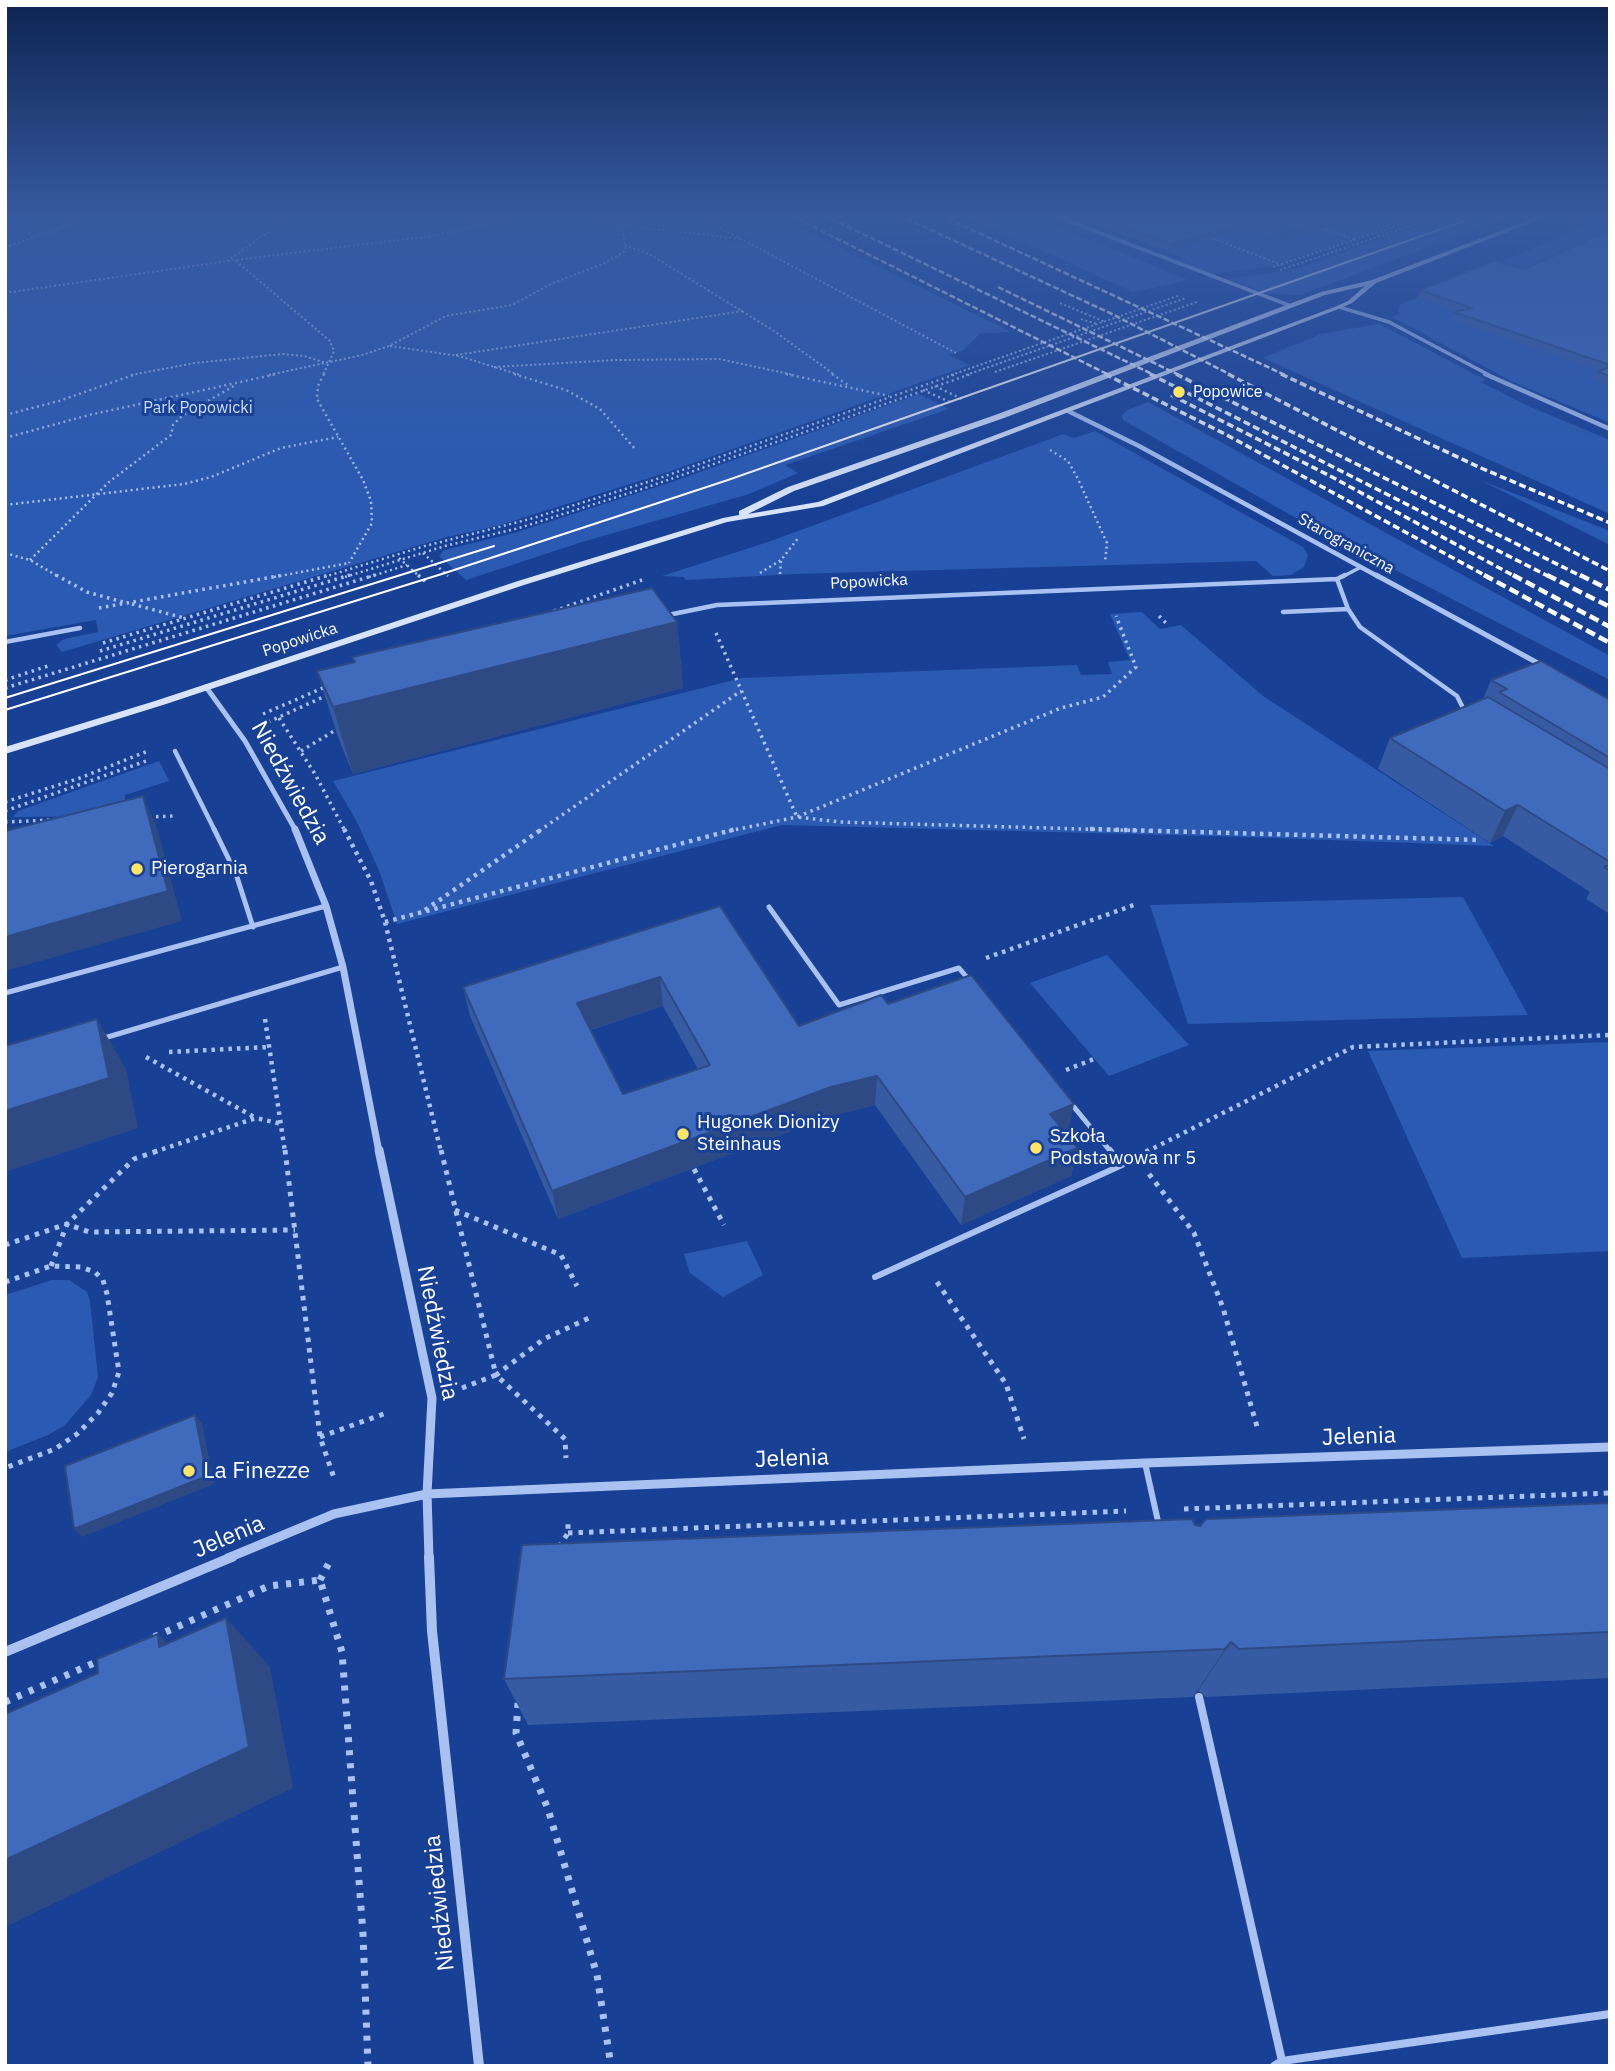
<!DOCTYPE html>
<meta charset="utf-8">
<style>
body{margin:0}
#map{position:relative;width:1615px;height:2071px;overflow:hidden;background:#184195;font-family:"IBM Plex Sans",sans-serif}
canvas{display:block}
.frame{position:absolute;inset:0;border:7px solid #fff;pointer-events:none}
</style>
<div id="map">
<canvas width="1615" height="2071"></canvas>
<div class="frame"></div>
</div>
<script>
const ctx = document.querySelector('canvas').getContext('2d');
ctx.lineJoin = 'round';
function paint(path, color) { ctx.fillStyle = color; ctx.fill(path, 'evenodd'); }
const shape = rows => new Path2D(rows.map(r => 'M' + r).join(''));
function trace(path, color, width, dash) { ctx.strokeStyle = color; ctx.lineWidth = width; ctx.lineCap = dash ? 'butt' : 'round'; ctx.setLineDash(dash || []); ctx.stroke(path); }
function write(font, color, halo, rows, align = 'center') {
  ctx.font = font + ' "IBM Plex Sans",sans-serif'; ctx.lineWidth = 6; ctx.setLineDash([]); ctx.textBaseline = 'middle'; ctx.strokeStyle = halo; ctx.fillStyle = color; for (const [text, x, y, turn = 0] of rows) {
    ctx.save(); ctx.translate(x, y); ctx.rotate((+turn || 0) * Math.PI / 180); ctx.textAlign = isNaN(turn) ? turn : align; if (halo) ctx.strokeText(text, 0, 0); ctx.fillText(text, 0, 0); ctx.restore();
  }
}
paint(shape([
 [5,215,691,215,720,231,709,234,629,222,644,235,664,231,738,243,749,240,705,215,773,215,1011,332,981,333,962,351,949,355,970,365,668,472,497,526,447,537,62,652,56,645,64,639,98,632,96,620,5,636],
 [964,215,1029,215,1188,280,1133,292],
 [1073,215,1421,215,1354,239,1347,237,1351,240,1282,264,1277,262,1275,264,1277,265,1271,266,1213,274,1179,261,1184,258],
 [1449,215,1512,215,1301,295,1270,294,1228,279,1296,269],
 [1610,216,1610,423,1511,381,1392,317,1400,314,1398,311,1399,305],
 [1379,324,1486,380,1481,382,1528,406,1610,440,1610,514,1263,358,1321,334],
 [919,394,949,409,785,465,798,473,749,494,582,542,466,580,439,556,444,550,514,533,672,482],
 [1148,402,1610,656,1610,680,1335,539,1341,537,1296,518,1123,420,1122,415,1128,410],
 [1095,431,1303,547,1308,555,1304,567,1291,575,1273,576,1256,561,794,574,686,580,683,577,662,576,768,542,1050,439,1063,434,1074,438],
 [1480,480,1610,531,1610,545],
 [1142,612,1160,629,1181,625,1263,696,1494,846,1248,837,782,825,397,924,380,873,357,822,333,781,742,678,1077,665,1081,675,1112,674,1108,662,1130,660,1110,614],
 [159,761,169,781,125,795,126,816,13,817,18,811],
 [1463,897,1528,1015,1188,1024,1150,905],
 [1107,955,1189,1045,1109,1076,1030,983],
 [1610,1042,1610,1251,1462,1258,1368,1051],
 [747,1241,763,1275,723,1297,690,1273,684,1254],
 [52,1280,69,1280,87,1292,90,1301,98,1377,91,1395,65,1425,48,1435,5,1452,5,1295]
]), '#2b5ab3');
trace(shape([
 [475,215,472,221,475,228],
 [696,215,956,353],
 [1575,224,1597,215],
 [622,225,739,239],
 [1318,227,1356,240],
 [1209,237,1282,265],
 [625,245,651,255,774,331,835,375],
 [5,247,98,215],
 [227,261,293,215],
 [236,261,330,341,334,351,323,375],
 [1273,267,1429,215],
 [1280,270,1442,215],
 [5,293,235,260,432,236,525,215],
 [1060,303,1105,322],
 [1081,319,1097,324],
 [390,346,459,356,520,375],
 [456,355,743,311],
 [494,367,616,360,719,359,794,375],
 [995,372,1197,302],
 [131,375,195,363,282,354,304,356,326,363],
 [269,375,362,355,389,346,446,316,512,305,553,283,603,264,625,251,622,225,585,215],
 [951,375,1180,295],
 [966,375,1186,298]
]), '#a9c2f1', 2, [2, 2.5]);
trace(shape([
 [324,374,318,386,317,399,363,480,371,501,372,523,349,563],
 [514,374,566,390,600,409,636,450],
 [786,374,889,396],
 [832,374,848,385],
 [935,386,962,399],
 [923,390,950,402],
 [5,415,59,401,136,374],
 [5,438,89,415,277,374],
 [1050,450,1068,461,1078,479,1107,543,1105,562],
 [5,505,184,484,211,477,281,448,338,437],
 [5,553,30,560,59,577],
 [423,553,448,576],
 [399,558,420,577],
 [30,560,109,482,171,435,173,425,183,415,234,386],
 [760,573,781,560],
 [780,574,781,560,799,537],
 [274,577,349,563],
 [324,577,425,546,530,519,654,480,956,374],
 [345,577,445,546,519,528,642,489,971,374],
 [369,577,407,565]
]), '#a9c2f1', 2.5, [2, 3.5]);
trace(shape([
 [56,575,87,592,123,602],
 [418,575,426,582],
 [132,604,184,618],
 [99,608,284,575],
 [554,611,642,580],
 [1159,616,1168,625],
 [716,633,797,817,840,822,1152,831],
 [103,643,329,575],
 [100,651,350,575],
 [5,680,48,666],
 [5,688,375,575],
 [263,714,325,687],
 [279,718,315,774,345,831],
 [268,722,330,694],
 [301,751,339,728],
 [5,802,80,778,148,751],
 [5,811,149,760],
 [149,817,173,816],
 [5,822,53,820],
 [539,831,741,691],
 [729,831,797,817,1061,708,1103,697,1136,667,1116,616]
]), '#a9c2f1', 3.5, [2.5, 4.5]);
trace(shape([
 [344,829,371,881,385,922,441,1152],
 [1090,829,1480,840],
 [425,910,542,829],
 [385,922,736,829],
 [986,958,1134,905],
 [265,1019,285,1152],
 [169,1052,269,1047],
 [146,1057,256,1118],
 [1066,1070,1094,1059],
 [154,1152,256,1118,282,1124],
 [1146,1152,1353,1047,1610,1035]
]), '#a9c2f1', 4.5, [3.5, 5]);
trace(shape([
 [285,1150,320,1437,334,1478],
 [441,1150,496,1375,544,1339,589,1318],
 [1146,1152,1149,1150],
 [694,1169,724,1225],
 [1149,1174,1194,1233,1223,1308,1258,1430],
 [455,1210,561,1255,577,1286],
 [5,1245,67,1224,134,1159,160,1150],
 [51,1266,67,1224,89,1232,295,1230],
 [5,1282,51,1266,81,1267,95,1272,103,1280,107,1294,119,1372,112,1393,98,1413,77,1434,55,1449,5,1468],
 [937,1282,1006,1384,1024,1439],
 [462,1388,496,1375,565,1439,566,1458],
 [320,1437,389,1412],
 [1184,1509,1610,1493],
 [568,1533,1126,1511],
 [559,1547,568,1533,568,1520]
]), '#a9c2f1', 5, [4.5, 6]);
trace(shape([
 [320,1580,332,1557],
 [154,1637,269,1586,320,1580,342,1652,363,1934,368,2066],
 [5,1702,101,1660],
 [518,1703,516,1733,548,1809,597,1975,611,2066]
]), '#a9c2f1', 7, [5, 8]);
trace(shape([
 [1342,577,1361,567]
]), '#a9c2f1', 3.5);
trace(shape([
 [1337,579,1348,609,1360,627,1457,696,1466,714],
 [1283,612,1348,609],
 [668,615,717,605,1337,579,1345,575],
 [5,642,80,628],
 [175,751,215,831]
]), '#a9c2f1', 4.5);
trace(shape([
 [214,829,236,874,253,927],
 [769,907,839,1005,959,968,969,980],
 [5,993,326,906],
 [101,1039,343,967],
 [1069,1101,1111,1152]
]), '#a9c2f1', 5);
trace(shape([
 [875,1277,1122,1165,1110,1150],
 [1145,1463,1159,1526]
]), '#a9c2f1', 6);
trace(shape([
 [1199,1697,1282,2061],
 [1274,2066,1282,2061,1610,2014]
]), '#a9c2f1', 8);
trace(shape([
 [1053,215,1291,306],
 [1339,307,1389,322,1489,375]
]), '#a9c2f1', 3.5);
trace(shape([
 [1485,374,1610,429],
 [1068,411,1139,446,1379,577]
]), '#a9c2f1', 4.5);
trace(shape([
 [1376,575,1545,667],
 [206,687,245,741,296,831]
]), '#a9c2f1', 5);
trace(shape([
 [295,829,326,906,343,967,379,1152]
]), '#a9c2f1', 7);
trace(shape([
 [379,1150,432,1398,427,1494,429,1558],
 [228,1558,334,1514,427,1494,1145,1463,1610,1447]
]), '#a9c2f1', 9);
trace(shape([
 [429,1557,432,1631,479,2066],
 [5,1652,232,1557]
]), '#a9c2f1', 10);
paint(shape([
 [1542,215,1551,215,1376,283,1352,303,1341,308,823,506,727,522,524,585,163,705,5,754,5,747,155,701,518,581,723,518,739,515,739,511,788,487,998,414,1321,292,1372,280,1542,215],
 [1365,286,1348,301,1337,306,818,502,748,514,794,491,1004,418,1325,295,1365,286]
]), '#d7e3fb');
trace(shape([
 [5,698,494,546],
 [5,710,445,573,728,480,1481,215]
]), '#fff', 2);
trace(shape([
 [790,215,1109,375],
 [824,215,1154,375],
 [899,215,1112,314,1231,375],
 [940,215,1285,375],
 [998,287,1179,375]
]), '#fff', 2.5, [6, 2.5]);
trace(shape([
 [1105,374,1225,434,1488,577],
 [1150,374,1550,577],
 [1176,374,1583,577],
 [1228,374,1610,571],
 [1281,374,1481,468,1610,523],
 [1171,395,1332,477,1516,577]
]), '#fff', 3.5, [7, 3.5]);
trace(shape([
 [1484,575,1610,643],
 [1513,575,1610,627],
 [1547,575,1610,607],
 [1580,575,1610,590]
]), '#fff', 4.5, [10, 4.5]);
paint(shape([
 [1073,215,1371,215,1278,241,1247,229,1169,251],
 [1610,230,1610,386,1593,380,1597,372,1599,371,1452,320,1454,312,1457,312,1418,298,1420,290,1524,269],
 [677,622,683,688,353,774,338,737,317,671,354,662,352,657],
 [1491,680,1610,700,1610,914,1586,899,1590,892,1503,836,1490,843,1378,769,1390,738,1483,699],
 [720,906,799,1026,888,1004,1068,1133,1066,1133,1077,1148,1071,1176,961,1225,875,1105,831,1116,558,1219,470,1016,463,987],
 [663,1006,698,1069,623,1094,591,1030],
 [1610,1503,1610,1678,1206,1697,1198,1691,1193,1697,528,1725,504,1679,1195,1525,1200,1526]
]), '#375ba2');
paint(shape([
 [1346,215,1371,215,1278,241,1280,233],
 [1249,222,1247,229,1169,251,1171,244],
 [677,622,683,688,353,774,333,707],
 [143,796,156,825,182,921,5,971,5,937],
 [1518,805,1503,836,1490,843,1505,811],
 [660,977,663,1006,583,1032,577,1003],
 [97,1019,126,1069,138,1128,5,1172,5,1111],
 [877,1076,875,1105,831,1116,558,1219,552,1191,831,1087],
 [1074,1104,1068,1133,1044,1143,1050,1114],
 [1077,1148,1071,1176,961,1225,965,1197],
 [195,1415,202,1423,214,1484,82,1537,74,1529],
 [226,1618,270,1667,293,1788,5,1927,5,1860],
 [158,1634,207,1682,159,1647],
 [1231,1642,1198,1691,1193,1697,1225,1649]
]), '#2d4a84');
const building = shape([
 [1093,215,1346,215,1280,233,1249,222,1171,244,1093,215],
 [1610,230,1610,365,1454,312,1472,308,1420,290,1494,261,1524,269,1610,230],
 [1610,367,1610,376,1597,372,1610,367],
 [652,588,677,622,333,707,317,671,355,662,352,657,652,588],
 [1541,661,1610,700,1610,758,1499,692,1507,689,1491,680,1541,661],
 [1488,697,1610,769,1610,862,1518,805,1505,811,1390,738,1488,697],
 [143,796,168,891,5,937,5,831,143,796],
 [1610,865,1610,871,1604,867,1610,865],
 [720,906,799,1026,881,995,888,1004,971,975,1074,1104,1050,1114,1077,1148,965,1197,877,1076,831,1087,552,1191,463,987,720,906],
 [660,977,710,1065,623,1094,577,1003,660,977],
 [97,1019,109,1078,5,1111,5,1046,97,1019],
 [195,1415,207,1476,74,1529,65,1466,195,1415],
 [1610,1503,1610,1632,1239,1649,1231,1642,1225,1649,504,1679,522,1545,1192,1519,1195,1525,1200,1526,1206,1519,1610,1503],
 [226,1618,249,1747,5,1860,5,1714,98,1673,97,1659,158,1634,159,1647,226,1618]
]);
paint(building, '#406abc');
trace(building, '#2d4a84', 2);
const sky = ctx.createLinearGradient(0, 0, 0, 505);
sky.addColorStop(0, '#0d2452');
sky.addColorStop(0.43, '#375aa0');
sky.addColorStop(1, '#375aa000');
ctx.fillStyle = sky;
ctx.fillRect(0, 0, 1615, 505);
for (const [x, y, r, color] of [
 [1179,392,7,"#ffe469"],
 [137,869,7,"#ffe469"],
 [683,1134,7,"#ffe469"],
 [1036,1148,7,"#ffe469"],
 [189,1471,7,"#ffe469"]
]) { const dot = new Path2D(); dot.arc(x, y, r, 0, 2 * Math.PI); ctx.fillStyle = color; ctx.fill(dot); trace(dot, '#184195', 2.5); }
write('16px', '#fff', '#184195', [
 ["Popowice",1193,392]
], 'left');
write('16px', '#d0dffc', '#184195', [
 ["Park Popowicki",198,408]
]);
write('16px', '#fff', '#184195', [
 ["Starograniczna",1346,544,29],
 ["Popowicka",869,582,-3],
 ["Popowicka",300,640,-18]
]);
write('19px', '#fff', '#184195', [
 ["Pierogarnia",151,869],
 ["Hugonek Dionizy",697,1123],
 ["Steinhaus",697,1145],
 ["Szkoła",1050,1137],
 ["Podstawowa nr 5",1050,1159]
], 'left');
write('23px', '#fff', '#184195', [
 ["Niedźwiedzia",290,783,61],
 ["Niedźwiedzia",437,1333,79],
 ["Jelenia",1359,1437,-2],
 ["Jelenia",792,1459,-2],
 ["Jelenia",229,1537,-23],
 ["Niedźwiedzia",440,1903,-96]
]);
write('23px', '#fff', '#184195', [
 ["La Finezze",203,1471]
], 'left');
</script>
